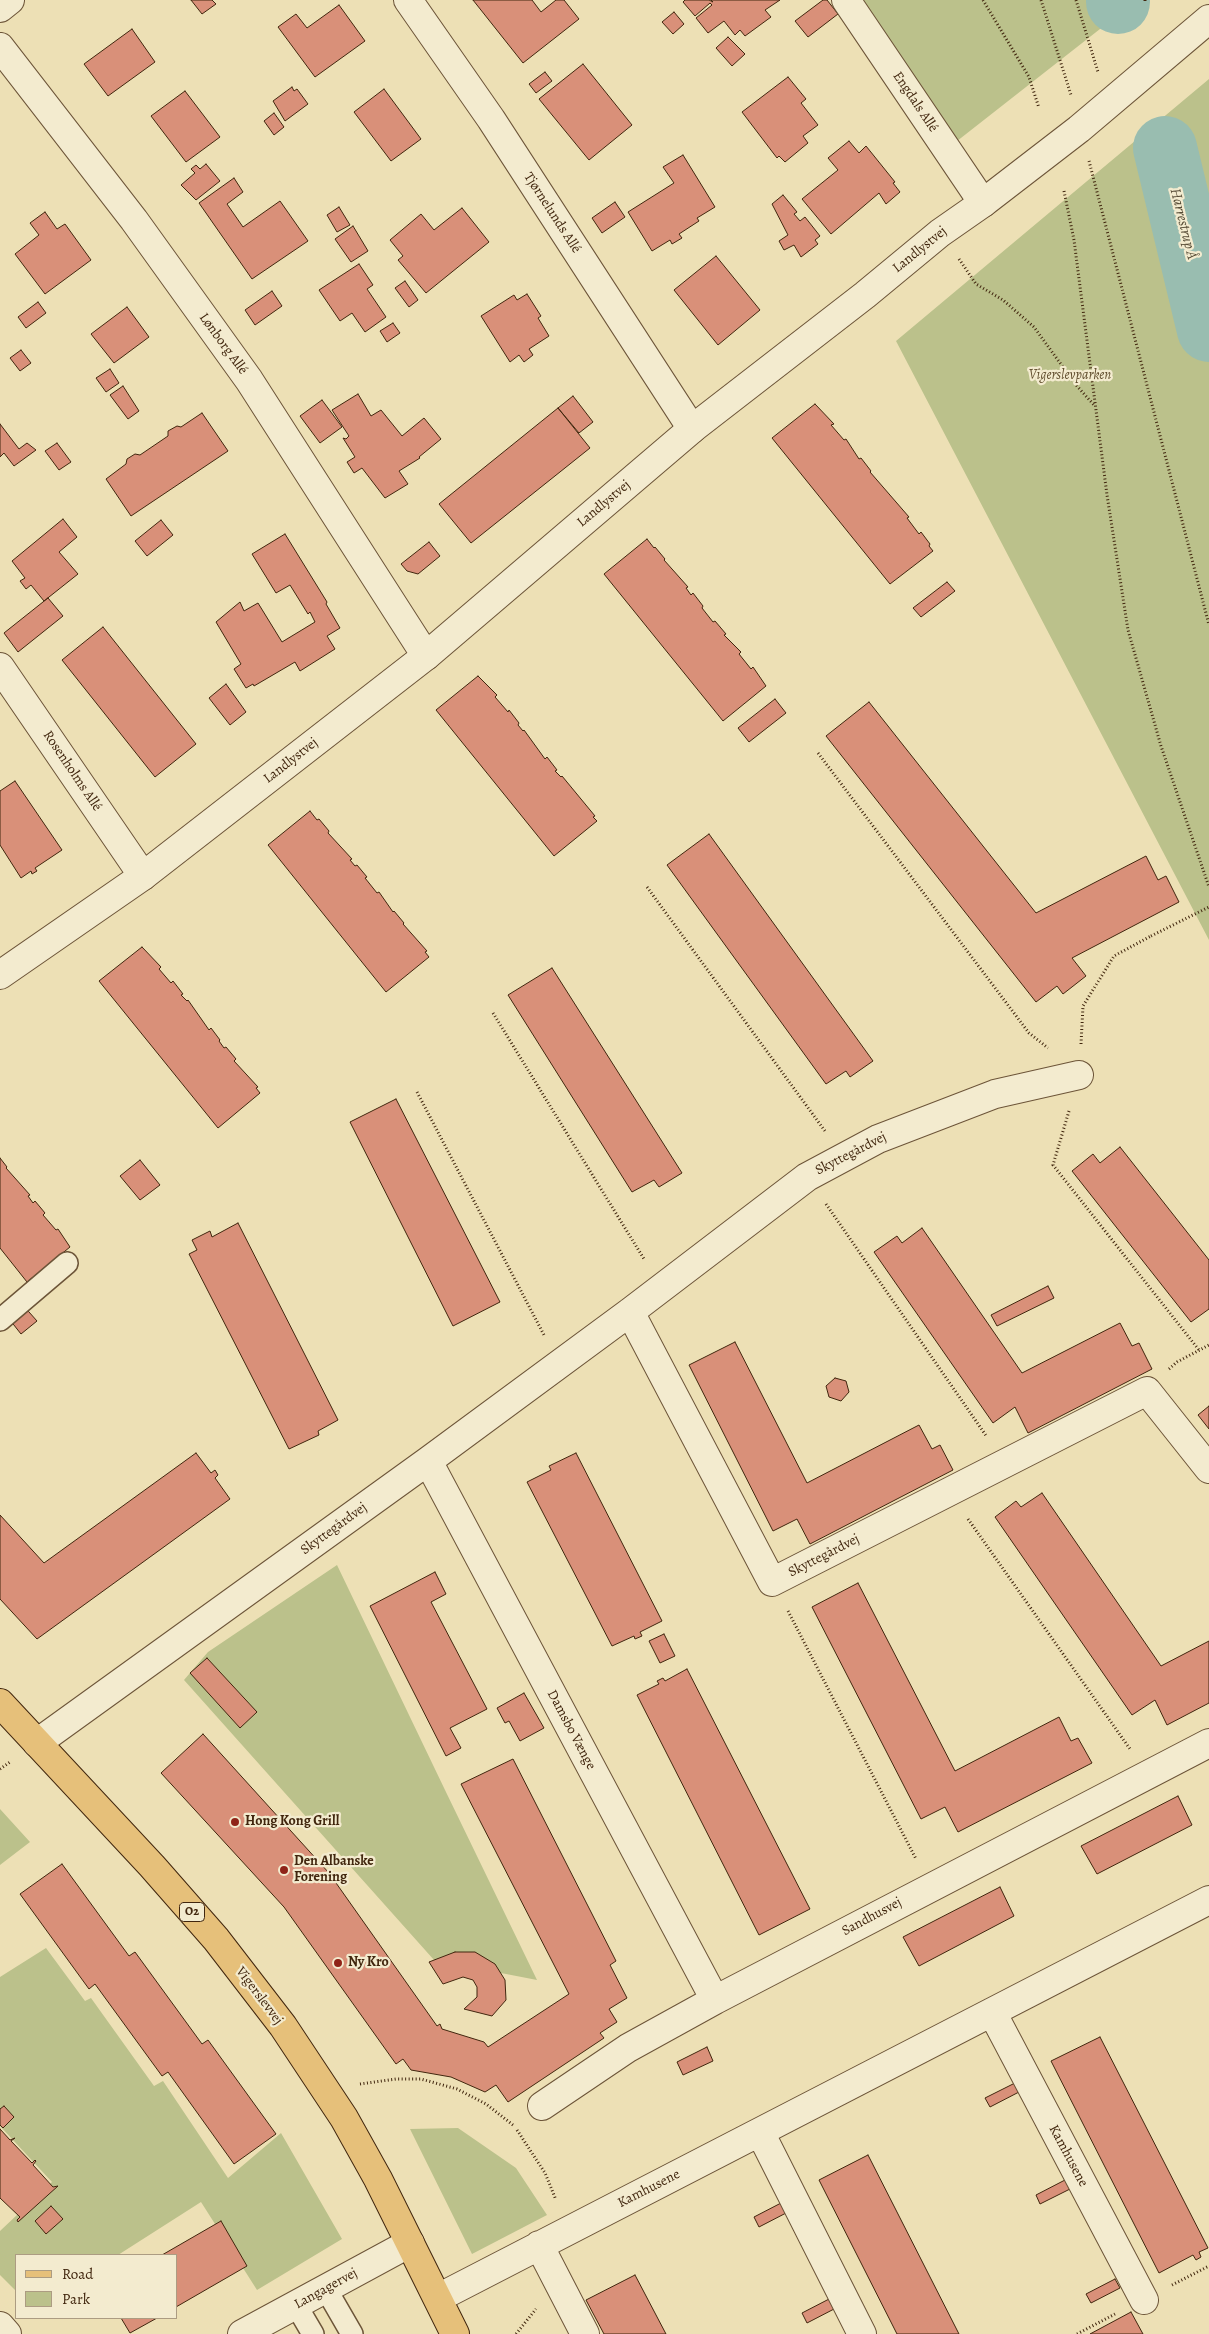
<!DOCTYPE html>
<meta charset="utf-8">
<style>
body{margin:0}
#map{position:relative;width:1209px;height:2334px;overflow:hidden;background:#ede0b5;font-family:Alegreya,serif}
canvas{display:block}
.legend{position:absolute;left:15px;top:2254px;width:162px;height:65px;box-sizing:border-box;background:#f3ebcf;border:1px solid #ac9c82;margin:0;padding:6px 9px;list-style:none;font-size:15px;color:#41260e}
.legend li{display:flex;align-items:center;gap:10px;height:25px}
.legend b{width:25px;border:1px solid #ac9c82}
</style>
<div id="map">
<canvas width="1209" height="2334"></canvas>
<ul class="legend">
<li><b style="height:6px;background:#e6c07a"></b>Road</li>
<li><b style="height:14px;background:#bbc18b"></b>Park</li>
</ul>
</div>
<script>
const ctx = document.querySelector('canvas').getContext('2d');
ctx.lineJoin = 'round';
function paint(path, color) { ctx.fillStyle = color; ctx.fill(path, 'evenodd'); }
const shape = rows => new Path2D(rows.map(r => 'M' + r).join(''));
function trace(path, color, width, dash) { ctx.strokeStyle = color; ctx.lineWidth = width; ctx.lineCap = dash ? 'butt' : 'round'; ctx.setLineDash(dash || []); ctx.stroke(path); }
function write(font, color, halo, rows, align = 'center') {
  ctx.font = font + ' Alegreya,serif'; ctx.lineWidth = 4.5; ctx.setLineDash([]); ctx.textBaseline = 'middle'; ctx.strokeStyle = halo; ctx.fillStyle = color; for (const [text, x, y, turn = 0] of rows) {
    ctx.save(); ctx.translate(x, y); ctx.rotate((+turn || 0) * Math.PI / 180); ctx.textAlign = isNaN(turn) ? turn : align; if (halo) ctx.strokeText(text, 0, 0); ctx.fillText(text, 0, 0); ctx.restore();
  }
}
paint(shape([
 [853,0,1137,0,952,145],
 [1209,79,1209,940,896,341],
 [337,1565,445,1790,537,1980,434,1960,184,1680,208,1652],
 [0,1809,30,1842,0,1865],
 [46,1948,85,2001,91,1998,154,2086,163,2081,228,2178,281,2133,342,2239,257,2290,201,2202,118,2255,16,2255,16,2291,0,2275,0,2231,52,2182,0,2126,0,1977],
 [458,2128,516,2168,547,2215,472,2254,410,2129]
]), '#bbc18b');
trace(shape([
 [1118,0,1118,2],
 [1165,148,1209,330]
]), '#99bdb0', 64);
const building = shape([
 [191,0,212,0,216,4,202,14,191,0],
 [473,0,532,0,541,12,556,0,564,0,579,19,523,63,473,0],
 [685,0,709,0,713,2,711,0,780,0,765,10,771,17,745,36,740,30,735,35,724,21,708,33,696,18,712,5,710,3,695,16,683,2,685,0],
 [823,0,827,0,838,14,808,37,795,21,823,0],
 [339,5,365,41,315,77,278,27,296,14,307,28,339,5],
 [674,12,684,24,673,34,662,22,674,12],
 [132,29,155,62,108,96,84,64,132,29],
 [728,37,745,54,732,66,716,48,728,37],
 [583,64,632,125,589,160,539,99,583,64],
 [545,72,552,81,536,93,529,84,545,72],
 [788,77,806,99,801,103,818,125,803,136,808,143,785,162,779,156,777,158,742,112,788,77],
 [292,87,294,91,297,89,308,104,285,121,273,101,292,87],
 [384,89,421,139,391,161,354,112,384,89],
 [185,91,220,137,186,162,151,116,185,91],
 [274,113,284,127,274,135,264,121,274,113],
 [849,141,859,153,866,146,895,182,893,183,900,192,886,204,879,193,831,234,802,199,838,170,828,158,849,141],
 [683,155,715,207,697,218,699,221,679,234,682,238,672,244,670,240,652,251,628,212,674,183,663,167,683,155],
 [206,164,220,181,196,200,181,185,195,173,191,169,196,165,200,169,206,164],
 [234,178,243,192,227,204,243,227,280,201,308,241,252,279,199,203,234,178],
 [783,195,797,212,794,214,800,221,805,217,820,236,815,240,818,244,801,257,794,245,784,250,779,241,788,235,772,204,783,195],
 [615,202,625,217,602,233,592,218,615,202],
 [339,207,350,225,337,232,327,215,339,207],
 [462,208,489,242,426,293,398,260,403,256,390,240,421,214,434,230,462,208],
 [45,212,57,229,65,224,91,260,45,294,15,254,39,235,30,223,45,212],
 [353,226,368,251,351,262,335,239,353,226],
 [716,256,760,310,718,345,674,290,716,256],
 [359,264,373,285,367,289,386,317,365,332,352,313,340,321,319,290,359,264],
 [405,281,418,300,409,307,395,288,405,281],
 [272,291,282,306,255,325,245,310,272,291],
 [527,294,541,316,538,318,549,336,529,349,533,355,524,362,519,355,510,362,481,316,514,295,517,300,527,294],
 [38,302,46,313,26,328,18,317,38,302],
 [127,307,149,337,114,363,91,334,127,307],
 [393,323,400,333,387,342,380,331,393,323],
 [21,350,31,363,20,371,10,358,21,350],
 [110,369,119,383,106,392,96,378,110,369],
 [123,386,139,411,128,419,110,395,123,386],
 [358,394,371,416,381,410,402,436,424,418,441,439,419,457,420,458,399,471,408,484,385,498,362,468,354,473,347,462,355,457,343,438,346,439,349,436,332,410,358,394],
 [573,396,593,422,579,433,558,408,573,396],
 [322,400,342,427,320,443,300,416,322,400],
 [815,404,834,424,831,425,844,440,846,439,859,459,861,458,871,471,870,472,909,517,907,518,919,534,921,532,930,544,929,546,933,551,890,584,772,438,815,404],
 [558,408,590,448,471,543,439,504,558,408],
 [202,413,228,451,131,516,106,479,126,464,127,459,135,454,140,455,168,436,168,431,177,426,181,427,202,413],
 [0,424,19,449,27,443,36,450,14,466,4,453,0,457,0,424],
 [57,443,71,462,59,470,45,451,57,443],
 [63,519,77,537,59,552,78,574,44,601,31,585,26,589,20,581,25,578,12,561,63,519],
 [161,520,173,535,147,556,135,541,161,520],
 [285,534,327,602,326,604,340,628,327,636,335,649,300,671,295,662,254,686,253,684,246,688,234,669,241,664,216,622,240,602,244,611,258,603,282,642,315,622,310,612,308,614,290,585,276,593,252,554,285,534],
 [647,539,654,548,655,547,665,559,664,560,688,587,686,588,691,595,693,593,703,606,702,608,713,622,715,621,726,634,724,635,741,652,739,654,751,669,753,667,766,686,723,721,604,574,647,539],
 [429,542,440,556,418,574,407,571,401,564,429,542],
 [947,582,955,591,921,617,913,608,947,582],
 [48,598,63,616,18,652,4,633,48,598],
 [103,627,196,744,155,777,62,660,103,627],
 [478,676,497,695,495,697,508,712,509,710,519,723,518,725,523,731,524,730,545,759,547,757,557,770,555,771,561,777,562,776,595,816,593,817,597,821,554,856,436,710,478,676],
 [226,684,246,712,230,725,209,698,226,684],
 [775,699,786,713,749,742,738,728,775,699],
 [869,702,1036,913,1146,856,1158,880,1166,876,1179,902,1072,958,1086,976,1063,994,1057,986,1036,1002,826,736,869,702],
 [15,781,62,850,35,868,37,871,32,874,31,871,21,878,0,845,0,791,15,781],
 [310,811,317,820,319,819,329,831,328,833,352,859,350,860,355,866,357,865,367,877,365,878,377,893,379,892,393,912,394,911,404,923,403,924,427,951,425,952,429,957,386,992,268,845,310,811],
 [709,834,873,1061,850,1077,846,1071,826,1084,667,865,709,834],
 [142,947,161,967,159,969,171,983,173,981,183,994,181,995,187,1001,188,1000,209,1030,211,1028,220,1040,219,1041,224,1048,226,1047,236,1059,234,1061,258,1087,256,1088,260,1093,218,1128,99,981,142,947],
 [552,968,682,1173,659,1187,654,1180,632,1192,508,995,552,968],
 [396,1099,500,1302,453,1326,350,1122,396,1099],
 [1120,1147,1209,1260,1209,1309,1191,1322,1072,1171,1093,1154,1100,1163,1120,1147],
 [0,1158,7,1167,6,1168,30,1195,28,1196,33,1203,35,1201,45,1213,43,1215,56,1230,58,1229,70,1247,27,1282,0,1248,0,1158],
 [140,1160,160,1185,140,1200,120,1176,140,1160],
 [238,1223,338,1420,318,1431,319,1435,289,1449,189,1254,197,1250,192,1240,210,1231,212,1237,238,1223],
 [922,1228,1022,1373,1120,1323,1132,1346,1139,1343,1152,1369,1028,1433,1015,1407,993,1423,874,1252,897,1236,902,1243,922,1228],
 [1048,1286,1054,1298,997,1326,991,1315,1048,1286],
 [21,1303,37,1321,21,1334,6,1315,21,1303],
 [735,1342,807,1483,919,1425,932,1449,940,1445,953,1470,810,1544,797,1519,773,1531,689,1365,735,1342],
 [835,1378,846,1381,849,1392,841,1401,829,1397,826,1386,835,1378],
 [1209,1406,1209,1429,1198,1415,1209,1406],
 [196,1453,211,1473,215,1470,218,1475,215,1478,230,1499,37,1639,0,1599,0,1515,44,1563,196,1453],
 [576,1453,662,1621,640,1632,642,1636,635,1639,634,1636,612,1646,527,1482,551,1470,549,1466,576,1453],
 [1042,1493,1161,1666,1209,1641,1209,1703,1167,1725,1155,1700,1132,1715,995,1517,1016,1501,1021,1507,1042,1493],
 [435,1572,446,1594,431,1602,487,1709,450,1728,461,1748,446,1756,370,1606,435,1572],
 [858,1583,955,1771,1059,1717,1071,1741,1078,1738,1092,1763,958,1832,945,1807,921,1819,812,1607,858,1583],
 [664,1634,675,1656,660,1663,649,1641,664,1634],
 [207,1658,257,1712,240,1728,190,1673,207,1658],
 [687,1669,810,1909,759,1935,637,1695,659,1684,657,1681,663,1678,665,1681,687,1669],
 [524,1693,544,1728,520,1741,509,1721,505,1723,497,1708,524,1693],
 [203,1734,329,1873,437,2026,440,2024,442,2029,484,2042,488,2047,569,1994,461,1784,513,1759,616,1961,610,1965,627,1998,609,2009,617,2022,600,2033,604,2038,508,2102,496,2085,485,2092,451,2077,411,2070,403,2059,396,2064,284,1907,161,1773,203,1734],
 [1178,1796,1192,1825,1097,1874,1081,1846,1178,1796],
 [62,1864,129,1956,135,1952,202,2044,208,2040,276,2134,234,2164,168,2072,162,2076,95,1984,89,1989,20,1894,62,1864],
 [1000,1887,1014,1916,919,1966,903,1937,1000,1887],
 [455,1952,475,1952,495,1964,505,1980,506,2000,492,2016,464,2009,477,1997,477,1987,473,1980,463,1977,443,1984,429,1962,455,1952],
 [1100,2037,1208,2248,1199,2252,1201,2257,1196,2260,1193,2255,1159,2273,1051,2061,1100,2037],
 [707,2047,713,2061,683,2075,677,2062,707,2047],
 [1015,2083,1019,2092,990,2107,985,2098,1015,2083],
 [4,2106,14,2117,3,2128,0,2125,0,2109,4,2106],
 [0,2129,10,2140,15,2138,11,2141,32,2163,35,2160,36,2161,33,2165,53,2187,58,2186,18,2222,17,2220,20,2217,0,2198,0,2129],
 [868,2155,959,2334,897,2334,819,2180,868,2155],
 [1065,2180,1070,2189,1040,2204,1036,2195,1065,2180],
 [783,2202,788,2212,759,2227,754,2217,783,2202],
 [51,2206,63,2219,46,2234,35,2221,51,2206],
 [221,2221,247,2266,176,2307,176,2255,162,2255,221,2221],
 [635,2275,666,2334,604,2334,586,2300,635,2275],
 [1115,2279,1120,2288,1091,2303,1086,2294,1115,2279],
 [831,2298,836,2308,807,2323,802,2313,831,2298],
 [1131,2312,1143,2334,1090,2334,1131,2312],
 [121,2318,157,2318,130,2333,121,2318]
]);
paint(building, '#d99079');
trace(building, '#41260e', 1);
const service = shape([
 [0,1320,67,1263],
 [326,2289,352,2334],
 [296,2305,313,2334]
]);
const minor = shape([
 [408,0,491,119,692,429],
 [846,0,983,203],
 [0,8,10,0],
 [0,47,134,220,249,380,426,656],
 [0,667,143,876],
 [630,1312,772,1582,1147,1391,1209,1469],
 [428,1461,715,2000],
 [37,1743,428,1461,630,1312,807,1177,878,1139,995,1094,1079,1075],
 [992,2012,1144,2300],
 [542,2106,628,2048,715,2000,1209,1743],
 [760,2132,862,2334],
 [539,2245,585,2334],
 [438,2298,1209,1900],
 [0,2326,7,2334],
 [242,2334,410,2243]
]);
const tertiary = shape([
 [0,975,143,876,426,656,692,429,865,295,940,233,983,203,1079,129,1209,19]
]);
const primary = shape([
 [0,1703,152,1866,216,1939,283,2026,344,2118,378,2179,455,2334]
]);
trace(service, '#6c5438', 24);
trace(minor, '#6c5438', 30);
trace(tertiary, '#6c5438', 30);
trace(primary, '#41260e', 30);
trace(shape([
 [983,0,1029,77,1039,108],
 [1041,0,1071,95],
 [1076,0,1098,72],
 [1145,0,1145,2],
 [1089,161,1209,625],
 [1064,191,1074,240,1107,495,1128,630,1161,746,1209,887],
 [959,259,976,284,1003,300,1034,327,1076,385,1094,405],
 [818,753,1029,1033,1048,1048],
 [647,887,825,1131],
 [1151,936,1209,907],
 [493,1013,644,1259],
 [1081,1044,1083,1006,1114,956,1151,936],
 [417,1092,544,1335],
 [1069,1111,1053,1165,1199,1350],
 [826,1204,987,1437],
 [1169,1369,1177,1362,1209,1345],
 [968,1519,1130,1749],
 [788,1611,916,1859],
 [0,1769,10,1762],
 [360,2084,396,2079,421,2079,457,2089,486,2104,513,2125],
 [517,2130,545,2173,556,2200],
 [1172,2285,1209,2266],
 [516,2334,536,2309],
 [1077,2334,1115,2314]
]), '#41260e', 3, [1, 2.5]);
trace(service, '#f3ebcf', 21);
trace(minor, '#f3ebcf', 28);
trace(tertiary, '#f3ebcf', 28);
trace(primary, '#e6c07a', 28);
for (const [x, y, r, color] of [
 [235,1822,5,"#8f2418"],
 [284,1870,5,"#8f2418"],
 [338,1963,5,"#8f2418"]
]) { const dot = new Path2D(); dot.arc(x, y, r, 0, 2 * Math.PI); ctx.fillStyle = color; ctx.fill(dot); trace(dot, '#f3ebcf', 2); }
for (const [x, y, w] of [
 [192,1912,25]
]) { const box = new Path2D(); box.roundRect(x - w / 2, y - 9.5, w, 19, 4); ctx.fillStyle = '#f3ebcf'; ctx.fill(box); trace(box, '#41260e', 1); }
write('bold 12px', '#41260e', null, [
 ["O2",192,1912]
]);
write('14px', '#41260e', '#f3ebcf', [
 ["Engdals Allé",915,102,56],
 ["Tjørnelunds Allé",552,213,57],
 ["Landlystvej",920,250,-39],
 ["Lønborg Allé",223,344,54],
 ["Landlystvej",604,504,-40],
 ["Landlystvej",291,761,-38],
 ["Rosenholms Allé",72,771,56],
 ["Skyttegårdvej",851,1154,-27],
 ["Skyttegårdvej",334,1529,-36],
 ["Skyttegårdvej",824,1556,-27],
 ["Damsbo Vænge",571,1730,62],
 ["Sandhusvej",872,1917,-28],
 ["Vigerslevvej",259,1996,53],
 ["Kamhusene",1068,2156,62],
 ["Kamhusene",649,2189,-27],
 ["Langagervej",326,2289,-29]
]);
write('italic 14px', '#604d2d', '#f3ebcf', [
 ["Vigerslevparken",1070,376]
]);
write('bold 14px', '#41260e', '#f3ebcf', [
 ["Hong Kong Grill",245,1822],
 ["Den Albanske",294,1862],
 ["Forening",294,1878],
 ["Ny Kro",348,1963]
], 'left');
write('italic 15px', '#574c36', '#f3ebcf', [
 ["Harrestrup Å",1183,224,76]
]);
</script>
